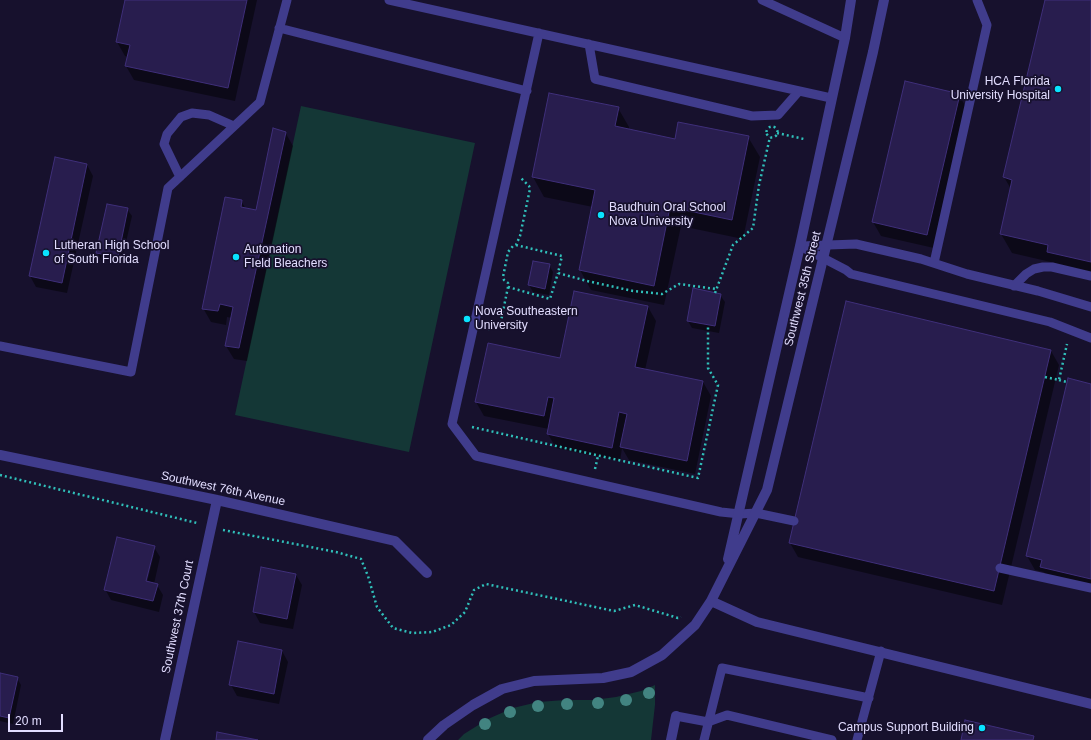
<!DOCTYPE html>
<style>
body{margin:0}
#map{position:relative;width:1091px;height:740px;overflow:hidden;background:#17112d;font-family:Arial,sans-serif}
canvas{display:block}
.scale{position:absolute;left:8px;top:714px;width:55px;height:18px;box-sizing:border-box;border:2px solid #e2ddff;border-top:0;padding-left:5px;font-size:12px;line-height:14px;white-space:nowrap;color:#e2ddff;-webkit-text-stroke:3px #17112d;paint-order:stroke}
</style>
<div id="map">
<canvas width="1091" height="740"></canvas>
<div class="scale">20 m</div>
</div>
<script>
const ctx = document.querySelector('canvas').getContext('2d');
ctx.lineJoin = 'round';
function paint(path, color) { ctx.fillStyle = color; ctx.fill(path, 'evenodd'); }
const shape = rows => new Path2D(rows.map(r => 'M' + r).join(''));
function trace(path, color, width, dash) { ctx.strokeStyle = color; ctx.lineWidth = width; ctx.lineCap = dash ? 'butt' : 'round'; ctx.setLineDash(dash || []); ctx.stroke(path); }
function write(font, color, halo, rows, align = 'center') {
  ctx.font = font + ' Arial,sans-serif'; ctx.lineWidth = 3.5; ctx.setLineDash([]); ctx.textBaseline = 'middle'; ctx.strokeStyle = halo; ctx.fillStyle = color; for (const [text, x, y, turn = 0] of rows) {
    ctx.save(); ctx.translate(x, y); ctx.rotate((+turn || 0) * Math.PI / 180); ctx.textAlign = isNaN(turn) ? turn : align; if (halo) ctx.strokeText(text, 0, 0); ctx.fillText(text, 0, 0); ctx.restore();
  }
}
paint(shape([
 [301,106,475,143,409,452,235,415],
 [655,685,655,705,651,740,458,740,464,734,488,719,513,708,538,702,565,700,593,700,616,697,641,691]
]), '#143736');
paint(shape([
 [126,0,257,0,235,101,134,80,126,66,128,57,125,56,117,42],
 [1046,0,1091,0,1091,279,1055,263,1012,253,1001,234,1011,189,1004,177],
 [550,94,618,108,629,127,629,130,676,140,748,137,760,157,743,239,681,226,664,305,591,290,580,270,593,207,544,197,533,177],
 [959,95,967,109,934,248,881,236,873,222],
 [285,132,293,146,247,361,234,359,226,346,232,318,227,317,226,325,211,322,203,308,241,201,246,209,256,211],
 [87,165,93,176,67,293,36,287,30,276],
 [127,209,132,216,121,264,101,259,97,252],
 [533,262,549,265,553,272,549,295,533,292,529,285],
 [720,295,725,302,719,333,692,328,688,321],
 [648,307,656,321,645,370,703,382,711,396,695,474,629,460,622,448,620,461,556,448,548,434,549,429,484,416,476,402,561,359],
 [1051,351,1059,365,1002,605,798,557,790,543],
 [1091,385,1091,591,1049,581,1044,572,1035,570,1027,556],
 [154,547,160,557,154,584,157,585,163,595,159,612,111,600,105,589],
 [152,554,154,554,146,586,144,586],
 [262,568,296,575,302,585,293,629,260,623,254,612],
 [282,651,288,662,279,704,237,696,231,685],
 [0,674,17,678,21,685,13,724,0,721]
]), '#0007');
const building = shape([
 [125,0,247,0,228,88,125,66,130,45,116,42,125,0],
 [1045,0,1091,0,1091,262,1047,252,1048,245,1000,234,1012,180,1003,177,1045,0],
 [905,81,960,94,927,235,872,222,905,81],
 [549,93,619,107,615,126,675,139,678,122,749,136,732,220,670,207,654,286,579,270,595,190,532,177,549,93],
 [273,128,286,132,239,348,225,346,233,307,220,304,218,311,202,309,225,197,242,200,241,207,256,210,273,128],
 [55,157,87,164,62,283,29,276,55,157],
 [107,204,128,208,118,257,96,253,107,204],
 [533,261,550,264,545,289,528,285,533,261],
 [693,288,721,294,715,326,687,321,693,288],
 [574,291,648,306,635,367,703,381,687,461,620,447,627,414,619,412,612,448,547,434,554,398,548,397,544,416,475,402,488,343,560,358,574,291],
 [846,301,1051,350,994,591,789,543,846,301],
 [1068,378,1091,384,1091,579,1040,567,1042,560,1026,556,1068,378],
 [117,537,155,546,146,581,158,584,153,601,104,590,117,537],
 [261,567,296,574,287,619,253,612,261,567],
 [238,641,282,650,274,694,229,685,238,641],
 [0,673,18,677,9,718,0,716,0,673],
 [965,720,1034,736,1033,740,961,740,965,720],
 [217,732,258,740,216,740,217,732]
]);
paint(building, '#281d4e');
trace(building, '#3f2f7a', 1);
trace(shape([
 '766.5 132a5.5 5.5 0 1 1 11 0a5.5 5.5 0 1 1-11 0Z',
 [777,133,804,139],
 [516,245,562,256,558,273,587,281,633,291,662,294,679,284,716,289],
 [508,287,550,299,558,273],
 [715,293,733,245,753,228,759,185,770,137],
 [488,330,489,328,499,325,501,321,508,287,508,283,504,280,503,277,508,252,513,246,516,245,520,236,530,189,529,186,520,177],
 [1045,377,1059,380,1067,344],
 [1059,380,1067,382],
 [472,427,698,478,718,385,708,368,708,325],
 [595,469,598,456],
 [0,475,197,523],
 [223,530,336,552,361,559,368,576,377,607,393,628,412,633,432,632,451,625,465,612,474,590,486,584,614,611,635,605,678,618,681,617]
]), '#30c0ba', 2.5, [2, 3]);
trace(shape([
 [389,0,831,98],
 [762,0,845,38],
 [279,28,527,91],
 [539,33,452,424,476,456,721,512,740,514,756,513,794,521],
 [589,44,595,79,752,116,778,115,799,91],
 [180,177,164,144,167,134,181,117,192,113,209,115,234,126],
 [800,246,846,270,851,274,1050,322,1091,338],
 [801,246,856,244,921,259,967,274,1038,291,1091,307],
 [934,263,987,25,977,0],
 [1014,286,1026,274,1034,269,1043,267,1052,267,1091,276],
 [0,346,131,372,168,188,260,102,287,0],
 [1000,568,1091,588],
 [676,716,708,722,727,715,832,740],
 [704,740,722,668,869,698],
 [857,740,881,651]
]), '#403c8c', 9);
trace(shape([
 [0,455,217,500,395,541,427,573],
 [728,559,800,246,845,38,851,0],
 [711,601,757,622,1091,704],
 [165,740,217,500],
 [428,740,444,725,473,705,502,689,534,681,603,678,631,672,662,655,695,625,711,601,767,490,873,52,884,0],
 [671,740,676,716]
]), '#403c8c', 10);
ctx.fillStyle = '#428481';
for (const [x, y] of [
 [649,693],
 [626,700],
 [598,703],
 [567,704],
 [538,706],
 [510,712],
 [485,724]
]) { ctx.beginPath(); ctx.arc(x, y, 6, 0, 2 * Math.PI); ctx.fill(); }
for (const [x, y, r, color] of [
 [1058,89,4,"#09e3ff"],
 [601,215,4,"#09e3ff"],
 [46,253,4,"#09e3ff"],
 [236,257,4,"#09e3ff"],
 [467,319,4,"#09e3ff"],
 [982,728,4,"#09e3ff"]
]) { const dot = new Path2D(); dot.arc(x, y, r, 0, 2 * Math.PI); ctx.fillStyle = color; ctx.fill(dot); trace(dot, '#17112d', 1.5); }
write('12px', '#e2ddff', '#17112d', [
 ["HCA Florida",1050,82,"right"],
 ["University Hospital",1050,96,"right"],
 ["Baudhuin Oral School",609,208],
 ["Nova University",609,222],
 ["Lutheran High School",54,246],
 ["of South Florida",54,260],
 ["Autonation",244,250],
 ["FIeld Bleachers",244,264],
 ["Nova Southeastern",475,312],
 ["University",475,326],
 ["Campus Support Building",974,728,"right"]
], 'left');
write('12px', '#e2ddff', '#17112d', [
 ["Southwest 35th Street",803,289,-76],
 ["Southwest 76th Avenue",223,489,12],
 ["Southwest 37th Court",178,617,-78]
]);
</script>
